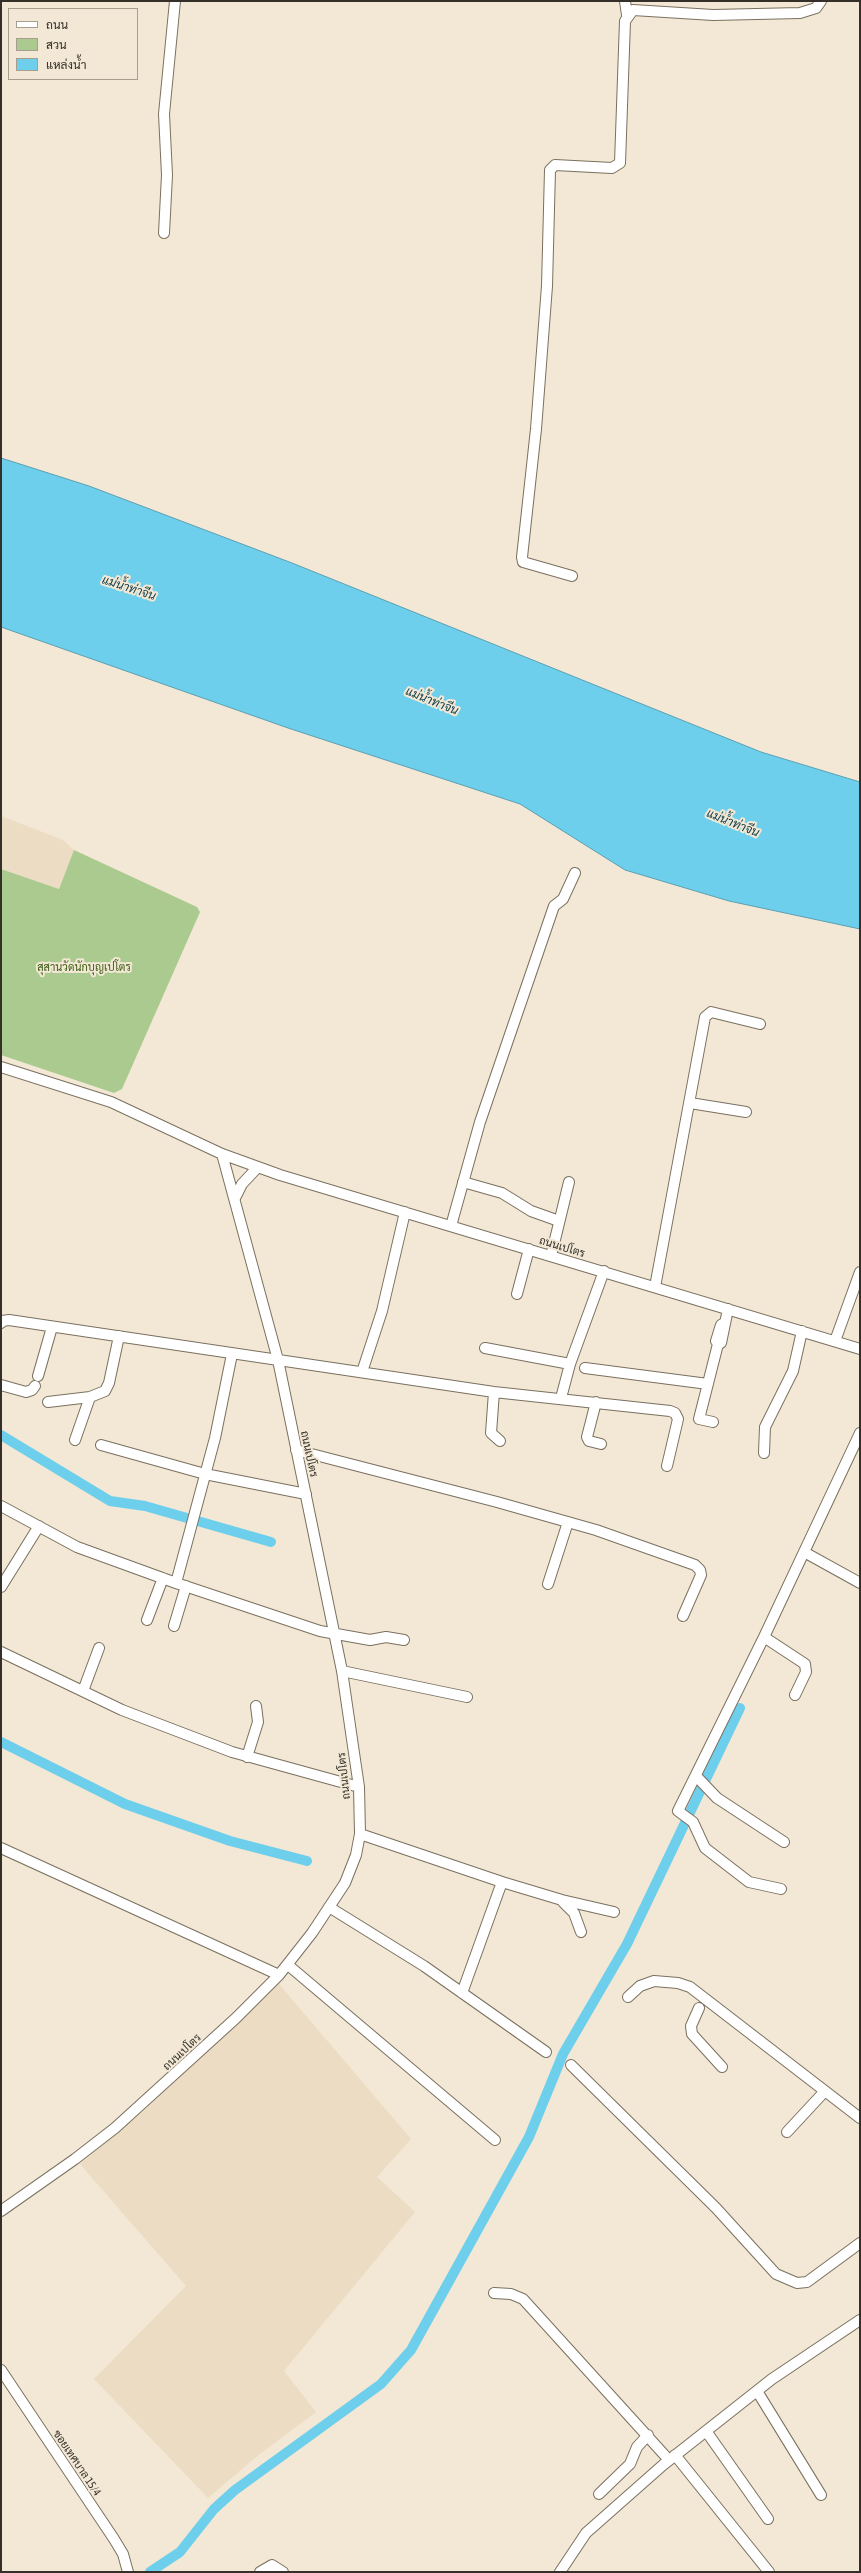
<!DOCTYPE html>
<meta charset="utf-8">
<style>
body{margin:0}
#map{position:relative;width:861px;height:2573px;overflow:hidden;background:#f3e8d5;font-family:"Asap Condensed",Sarabun,sans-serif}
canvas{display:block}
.frame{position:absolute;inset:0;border:2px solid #343029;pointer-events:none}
.legend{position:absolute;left:8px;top:8px;width:130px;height:72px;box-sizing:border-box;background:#f3e8d5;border:1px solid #a79e90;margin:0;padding:5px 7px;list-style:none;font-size:12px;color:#343029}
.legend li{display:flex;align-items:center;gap:8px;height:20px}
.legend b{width:20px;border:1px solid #a79e90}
</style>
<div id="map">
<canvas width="861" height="2573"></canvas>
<div class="frame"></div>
<ul class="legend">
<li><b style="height:5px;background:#fff"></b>ถนน</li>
<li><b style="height:11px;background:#abca8f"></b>สวน</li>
<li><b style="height:11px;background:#6dcfeb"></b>แหล่งน้ำ</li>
</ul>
</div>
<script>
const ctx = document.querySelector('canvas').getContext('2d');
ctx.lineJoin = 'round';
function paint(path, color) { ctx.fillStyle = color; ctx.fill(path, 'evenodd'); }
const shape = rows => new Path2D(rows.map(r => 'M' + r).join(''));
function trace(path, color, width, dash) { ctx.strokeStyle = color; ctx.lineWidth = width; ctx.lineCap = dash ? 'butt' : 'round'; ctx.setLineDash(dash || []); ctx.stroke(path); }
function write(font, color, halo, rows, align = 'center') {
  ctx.font = font + ' "Asap Condensed",Sarabun,sans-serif'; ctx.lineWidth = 4; ctx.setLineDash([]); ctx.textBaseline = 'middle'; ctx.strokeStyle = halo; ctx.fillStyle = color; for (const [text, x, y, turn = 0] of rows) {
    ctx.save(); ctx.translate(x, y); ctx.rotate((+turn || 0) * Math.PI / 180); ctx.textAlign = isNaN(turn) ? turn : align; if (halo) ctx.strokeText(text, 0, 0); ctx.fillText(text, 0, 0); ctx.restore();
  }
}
paint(shape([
 [1,816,63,840,74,850,59,889,1,869],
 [278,1983,411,2139,377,2177,415,2212,284,2371,316,2412,256,2457,208,2498,94,2379,186,2286,80,2164,145,2110]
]), '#ebdcc3');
paint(shape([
 [74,850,197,907,200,912,122,1089,114,1093,1,1055,1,869,59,889]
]), '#abca8f');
const water = shape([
 [1,458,89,486,292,563,761,752,860,782,860,929,729,901,625,870,520,804,288,728,1,627,1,458]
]);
paint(water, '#6dcfeb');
trace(water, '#5c9fb1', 1);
trace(shape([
 [1,1435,110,1501,145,1506,271,1542],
 [1,1742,125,1804,230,1841,307,1861],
 [150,2572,180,2552,214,2509,235,2490,381,2384,411,2350,529,2137,563,2054,627,1944,740,1708]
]), '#6dcfeb', 10);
const minor = shape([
 [625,1,627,15],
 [164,233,167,175,164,114,175,1],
 [572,576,523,562,522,557,536,429,547,286,550,170,555,165,612,168,620,163,625,21,633,10,713,15,800,13,816,8,821,1],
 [1,1067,111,1102,222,1154,280,1175,860,1349],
 [690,1103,746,1112],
 [463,1182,502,1193,531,1211,559,1221],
 [235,1198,242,1184,258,1167],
 [451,1226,480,1122,554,906,563,899,575,873],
 [551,1256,569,1182],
 [655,1287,705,1017,711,1012,760,1024],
 [517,1294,529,1249],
 [1,1323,2,1321,9,1320,494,1392,670,1411,675,1413,678,1419,667,1466],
 [724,1323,721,1325,716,1341,718,1344,721,1343,728,1309],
 [835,1341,860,1272],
 [485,1348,570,1364],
 [585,1368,708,1384],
 [362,1372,382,1311,405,1212],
 [38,1376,52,1327],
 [1,1385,26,1392,32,1390,35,1386],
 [494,1392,491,1433,500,1441],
 [561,1398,570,1364,604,1271],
 [48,1402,90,1397,105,1391,109,1383,119,1336],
 [596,1402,587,1437,589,1441,601,1444],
 [713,1422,699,1419,718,1344],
 [75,1440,90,1397],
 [101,1445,205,1474,306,1494],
 [296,1450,497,1502,596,1530,695,1565,700,1570,701,1575,683,1616],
 [764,1453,765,1427,793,1371,802,1331],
 [1,1506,77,1547,176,1583,320,1631,370,1640,386,1637,404,1640],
 [804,1552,860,1583],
 [176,1583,215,1438,232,1354],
 [548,1584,568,1522],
 [1,1587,39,1526],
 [147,1620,163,1578],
 [174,1626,186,1586],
 [764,1637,805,1664,806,1672,795,1695],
 [1,1652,122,1710,232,1752,359,1787],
 [342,1671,467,1697],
 [83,1691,99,1648],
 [247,1757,258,1722,256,1706],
 [696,1776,717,1798,784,1842],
 [360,1834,502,1882,562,1900,614,1912],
 [1,1848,279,1975],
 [781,1889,749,1882,705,1848,693,1822,678,1811,764,1637,860,1433],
 [563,1902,574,1913,581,1932],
 [329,1907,424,1966,546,2052],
 [288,1965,495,2140],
 [462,1993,502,1882],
 [628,1997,640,1986,654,1981,678,1983,690,1987,860,2118],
 [699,2008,691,2026,692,2034,722,2067],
 [571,2065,716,2208,776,2274,797,2283,807,2282,860,2243],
 [787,2132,825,2091],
 [1,2211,75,2159,115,2128,236,2018,279,1975,312,1933,345,1883,356,1855,360,1834,359,1787,342,1671,278,1360,222,1154],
 [494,2293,511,2294,523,2299,669,2460],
 [1,2370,114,2539,123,2554,128,2572],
 [757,2391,821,2495],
 [706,2431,768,2519],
 [675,2455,769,2572],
 [599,2494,630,2464,637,2447,648,2435],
 [260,2572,272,2565,283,2572],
 [560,2572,586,2533,663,2465,772,2379,860,2320]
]);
trace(minor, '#7a705f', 12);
trace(minor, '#fff', 10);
write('11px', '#3c5c14', '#f3e8d5', [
 ["สุสานวัดนักบุญเปโตร",84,968]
]);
write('11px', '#343029', '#f3e8d5', [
 ["ถนนเปโตร",562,1247,17],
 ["ถนนเปโตร",309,1454,78],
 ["ถนนเปโตร",344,1776,-96],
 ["ถนนเปโตร",182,2052,-43],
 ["ซอยเทศบาล 15/4",77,2463,56]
]);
write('italic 12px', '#0e3c48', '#f3e8d5', [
 ["แม่น้ำท่าจีน",129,588,18],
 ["แม่น้ำท่าจีน",432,701,22],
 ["แม่น้ำท่าจีน",733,823,22]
]);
</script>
